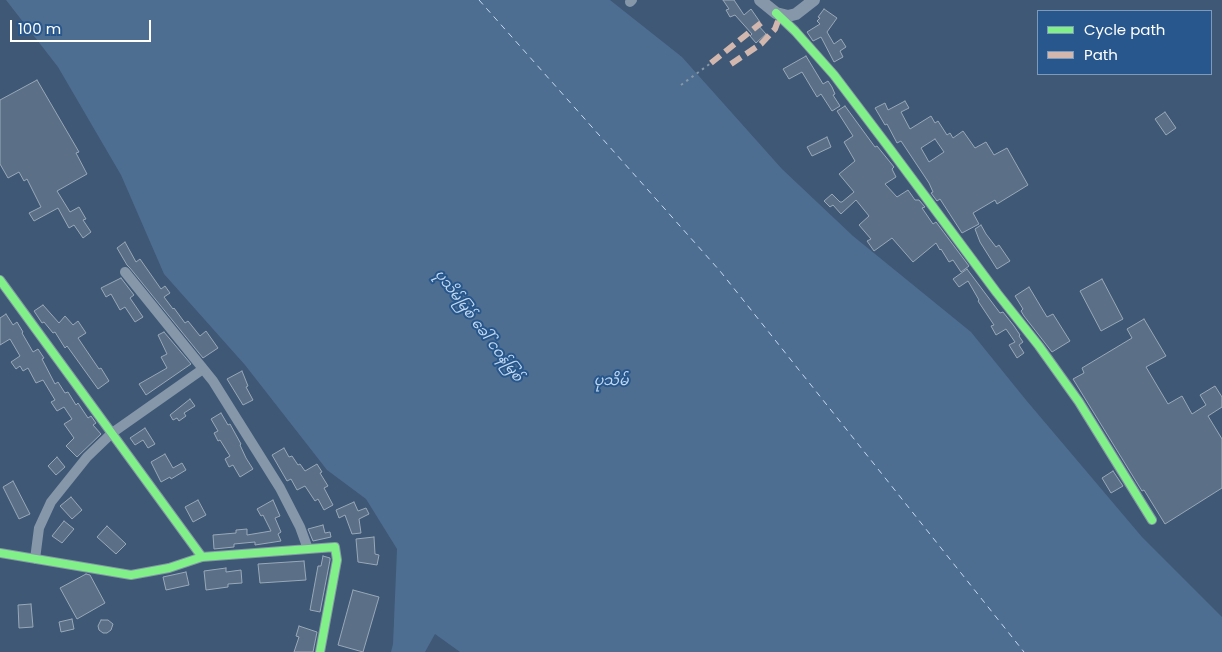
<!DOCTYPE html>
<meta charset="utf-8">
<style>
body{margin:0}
#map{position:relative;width:1222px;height:652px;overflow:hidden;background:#3e5875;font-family:Poppins,sans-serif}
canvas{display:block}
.legend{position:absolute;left:1037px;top:10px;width:175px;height:65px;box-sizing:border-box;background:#27578c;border:1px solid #7d9aba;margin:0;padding:6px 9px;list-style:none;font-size:15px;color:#fff}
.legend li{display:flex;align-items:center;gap:10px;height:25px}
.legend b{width:25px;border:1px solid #7d9aba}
.scale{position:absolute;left:10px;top:20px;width:141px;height:22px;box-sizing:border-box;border:2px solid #fff;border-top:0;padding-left:6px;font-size:15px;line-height:18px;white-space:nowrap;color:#fff;-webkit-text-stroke:4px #27578c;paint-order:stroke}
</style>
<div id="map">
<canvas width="1222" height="652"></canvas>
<ul class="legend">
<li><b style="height:6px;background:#82f089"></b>Cycle path</li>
<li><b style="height:6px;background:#d1b7ad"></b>Path</li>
</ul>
<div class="scale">100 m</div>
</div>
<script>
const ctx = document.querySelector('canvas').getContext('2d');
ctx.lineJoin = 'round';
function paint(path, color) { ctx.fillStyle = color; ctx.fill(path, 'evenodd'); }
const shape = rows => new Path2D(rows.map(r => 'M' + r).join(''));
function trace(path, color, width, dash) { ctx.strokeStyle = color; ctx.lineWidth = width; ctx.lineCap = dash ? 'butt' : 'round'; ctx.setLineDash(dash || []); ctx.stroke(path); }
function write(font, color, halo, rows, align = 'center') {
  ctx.font = font + ' Poppins,"Noto Sans Myanmar",sans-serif'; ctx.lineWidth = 4; ctx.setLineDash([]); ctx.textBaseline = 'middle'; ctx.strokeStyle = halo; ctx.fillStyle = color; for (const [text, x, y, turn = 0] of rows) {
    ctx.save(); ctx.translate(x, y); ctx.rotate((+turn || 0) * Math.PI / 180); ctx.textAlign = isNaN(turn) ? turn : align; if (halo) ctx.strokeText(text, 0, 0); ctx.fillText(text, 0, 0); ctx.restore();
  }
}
paint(shape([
 [6,0,610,0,682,57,782,169,853,236,971,332,1026,400,1142,537,1222,617,1222,652,460,652,435,634,425,652,391,652,393,644,397,549,366,499,327,470,245,365,164,274,121,175,58,67]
]), '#4d6d91');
trace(shape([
 [479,0,720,271,1024,652]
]), '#c2d9f1', 1, [6, 5]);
const building = shape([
 [723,0,734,0,744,15,751,9,760,22,757,24,766,34,756,43,750,36,752,34,735,15,730,17,726,10,729,9,723,0],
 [824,9,837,18,827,32,834,44,841,39,846,47,840,51,843,57,834,62,821,37,813,41,807,32,820,24,817,21,820,18,818,17,824,9],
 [806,56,823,84,828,81,832,87,835,94,833,95,840,106,832,111,821,94,817,97,802,72,789,79,783,69,806,56],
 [37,80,79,152,76,153,87,174,57,191,70,212,79,207,86,219,83,220,91,232,83,238,74,225,69,228,58,208,34,221,29,213,41,207,27,179,24,181,19,172,8,178,0,164,0,100,37,80],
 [905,101,909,108,901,112,910,129,931,116,935,123,938,121,947,135,950,133,953,138,963,131,975,148,986,142,994,155,1007,148,1028,185,997,204,995,200,973,213,979,224,962,233,940,199,937,201,931,193,933,192,929,183,901,141,897,143,887,124,885,125,875,108,885,103,888,110,905,101],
 [935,139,944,152,929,162,921,148,935,139],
 [845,106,875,147,877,146,894,167,892,169,896,177,885,184,897,197,908,190,915,200,919,200,925,207,922,208,933,224,936,222,969,266,961,272,953,260,949,262,941,249,940,250,936,243,913,262,892,238,874,251,867,241,871,239,859,225,869,216,856,200,841,214,833,205,830,207,824,201,832,194,840,202,842,202,854,192,839,174,855,161,844,142,853,136,837,111,845,106],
 [1165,112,1176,128,1166,135,1155,119,1165,112],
 [827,137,831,147,812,156,807,147,827,137],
 [981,225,986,234,996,247,999,245,1010,261,997,269,980,242,975,229,981,225],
 [125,242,136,262,140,259,161,289,165,286,170,293,164,297,173,309,174,308,185,323,188,321,200,336,206,331,218,348,203,358,130,268,127,265,117,248,125,242],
 [967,269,1000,313,1003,312,1014,326,1020,335,1019,336,1023,342,1019,345,1024,353,1017,358,1009,345,1015,342,1006,329,996,335,991,326,994,325,978,301,979,300,968,281,959,287,953,279,967,269],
 [121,278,134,295,130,298,143,317,135,322,125,307,120,310,111,294,106,297,101,288,121,278],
 [1102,279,1123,319,1101,331,1080,291,1102,279],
 [1029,287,1047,317,1053,314,1070,341,1052,352,1024,316,1021,311,1023,309,1015,296,1029,287],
 [43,305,59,323,65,316,73,325,78,321,86,333,78,338,99,369,101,368,109,381,98,389,67,346,65,348,55,332,53,333,44,322,42,323,34,311,43,305],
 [6,314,13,325,17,322,23,332,22,333,33,352,38,349,44,358,42,359,55,384,58,382,65,393,68,392,76,405,78,403,88,418,91,416,96,423,93,425,101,434,77,457,66,446,74,438,64,424,72,419,64,407,57,411,51,402,55,400,43,380,36,383,28,368,23,371,20,366,16,369,11,362,20,356,10,339,0,345,0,318,6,314],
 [1144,319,1166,356,1146,367,1168,404,1182,396,1192,414,1206,405,1200,395,1215,386,1222,397,1222,407,1208,416,1222,439,1222,488,1165,524,1144,490,1142,491,1073,379,1084,373,1082,368,1132,338,1127,329,1144,319],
 [164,332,191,364,146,395,139,384,167,368,161,357,167,354,158,335,164,332],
 [242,371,248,386,246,387,253,400,243,405,227,379,242,371],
 [190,399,195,406,184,413,186,416,179,421,177,418,173,420,170,415,190,399],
 [221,413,228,425,230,424,241,444,240,445,246,458,253,469,240,477,233,465,229,467,225,459,230,456,220,440,218,441,214,433,218,431,211,419,221,413],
 [145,428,155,444,148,448,143,440,135,445,130,438,145,428],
 [284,448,289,457,292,456,298,465,300,464,305,471,317,464,322,472,320,473,328,486,324,488,333,505,324,510,318,499,315,501,305,486,297,490,291,479,287,481,272,455,284,448],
 [165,454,173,468,182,463,186,470,171,479,170,477,161,482,151,462,165,454],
 [57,457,65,467,56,475,48,466,57,457],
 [1113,471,1123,486,1111,493,1102,478,1113,471],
 [13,481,30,514,19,519,3,487,13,481],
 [71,497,82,510,72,519,60,506,71,497],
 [198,500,206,515,193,522,185,507,198,500],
 [273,500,280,516,275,518,281,532,278,534,281,541,255,545,255,542,234,544,234,547,214,549,213,535,236,533,236,530,247,529,247,535,271,531,263,515,261,516,257,509,273,500],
 [354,502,358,511,366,508,369,514,359,519,361,533,352,534,345,515,339,518,336,510,354,502],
 [64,521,74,529,62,543,52,536,64,521],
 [323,525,325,533,330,532,331,537,313,541,308,529,323,525],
 [107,526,126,544,116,554,97,537,107,526],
 [374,537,375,554,379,555,377,565,358,562,356,539,374,537],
 [323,556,330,558,330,560,320,612,310,610,318,566,321,566,323,556],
 [304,561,306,580,260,583,258,564,304,561],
 [226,568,226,572,241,570,242,583,228,584,228,587,206,590,204,571,226,568],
 [186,572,189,585,166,590,163,577,186,572],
 [86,574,90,575,105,603,77,619,60,588,86,574],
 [353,590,379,597,363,652,338,645,353,590],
 [31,604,33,627,19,628,18,605,31,604],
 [72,619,74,629,61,632,59,622,72,619],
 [101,620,108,620,113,624,111,630,107,633,103,633,99,630,98,626,101,620],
 [299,626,317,632,313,652,294,652,299,637,296,636,299,626]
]);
paint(building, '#5b7087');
trace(building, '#99a8b8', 1);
trace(shape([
 [681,85,711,63]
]), '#8597a9', 2, [2.5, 4]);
trace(shape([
 [630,2,632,0],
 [776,13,795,31,834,75,887,145,997,293,1039,346,1079,402,1152,520],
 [125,272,213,381,280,488,300,527,308,549],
 [0,280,202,557],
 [0,553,131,575,169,568,202,557,335,547,337,560,320,652],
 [35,559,39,528,51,502,87,457,112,433,203,369]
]), '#8597a9', 10);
trace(shape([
 [760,0,776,13,788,16,796,14,814,0]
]), '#8597a9', 12);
trace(shape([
 [711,63,761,23],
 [731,64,761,44,775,29,778,21,776,13]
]), '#d1b7ad', 6, [12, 6]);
trace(shape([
 [776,13,795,31,834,75,887,145,997,293,1039,346,1079,402,1152,520],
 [0,280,202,557],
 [0,553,131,575,169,568,202,557,335,547,337,560,320,652]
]), '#82f089', 8);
write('italic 14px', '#c2d9f1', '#27578c', [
 ["ပုသိမ်မြစ် ခေါ် ငဝန်မြစ်",478,326,53],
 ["ပုသိမ်",611,381]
]);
</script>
